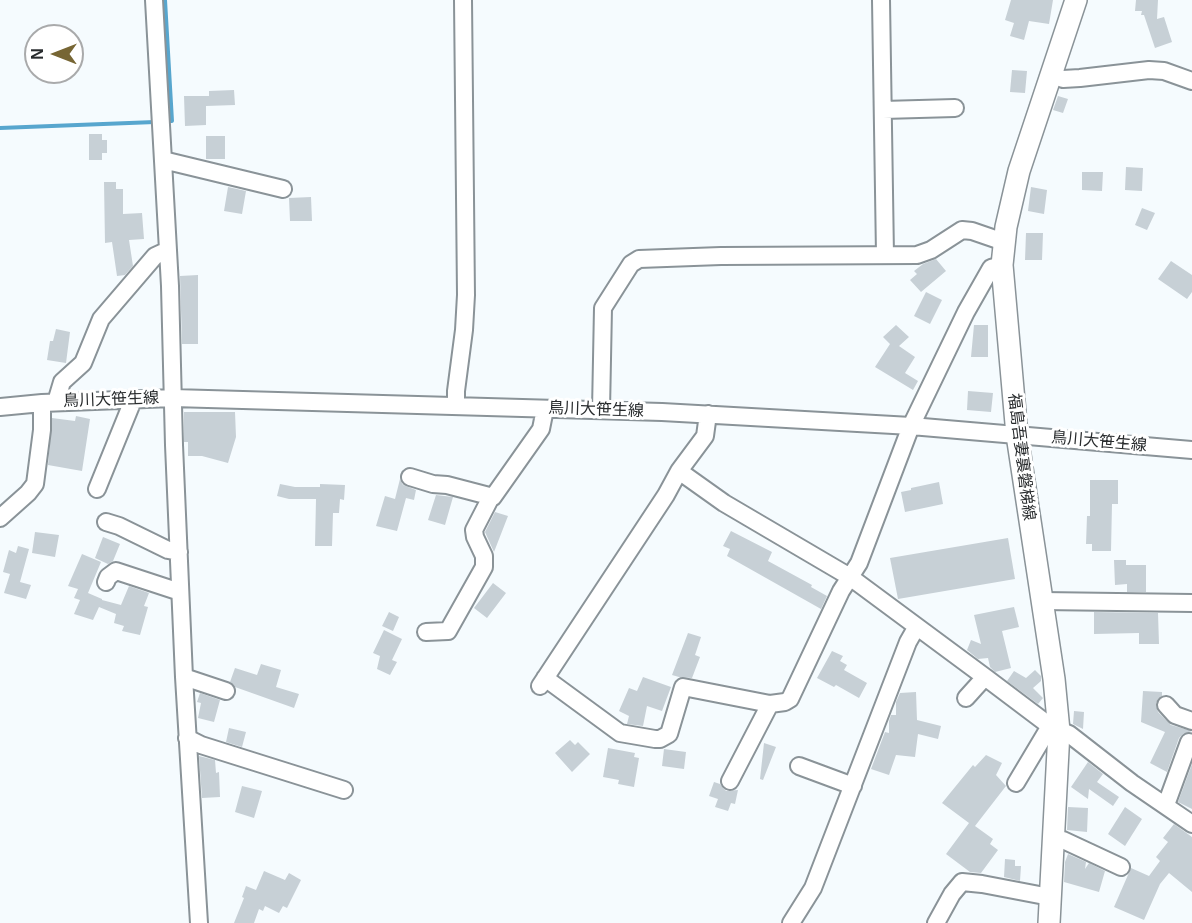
<!DOCTYPE html>
<meta charset="utf-8">
<style>
body{margin:0}
#map{position:relative;width:1192px;height:923px;overflow:hidden;background:#f5fbfe;font-family:Arial,sans-serif}
canvas{display:block}
.north{position:absolute;left:24px;top:24px;width:60px;height:60px;box-sizing:border-box;background:#fff;border:2px solid #a9aaab;border-radius:50%;rotate:270deg;font-size:16px;font-weight:700;line-height:24px;text-align:center;color:#282b2d}
.north::after{content:'';display:block;margin:auto;width:21px;height:27px;background:#776634;clip-path:polygon(50% 0,100% 100%,50% 72%,0 100%)}
</style>
<div id="map">
<canvas width="1192" height="923"></canvas>
<div class="north">N</div>
</div>
<script>
const ctx = document.querySelector('canvas').getContext('2d');
ctx.lineJoin = 'round';
const shape = rows => new Path2D(rows.map(r => 'M' + r).join(''));
function trace(path, color, width, dash) { ctx.strokeStyle = color; ctx.lineWidth = width; ctx.lineCap = dash ? 'butt' : 'round'; ctx.setLineDash(dash || []); ctx.stroke(path); }
function paint(path, color) { ctx.fillStyle = color; ctx.fill(path, 'evenodd'); }
function write(font, color, halo, rows, align = 'center') {
  ctx.font = font + ' Arial,"Noto Sans JP",sans-serif'; ctx.lineWidth = 6; ctx.setLineDash([]); ctx.textBaseline = 'middle'; ctx.strokeStyle = halo; ctx.fillStyle = color; for (const [text, x, y, turn = 0] of rows) {
    ctx.save(); ctx.translate(x, y); ctx.rotate((+turn || 0) * Math.PI / 180); ctx.textAlign = isNaN(turn) ? turn : align; if (halo) ctx.strokeText(text, 0, 0); ctx.fillText(text, 0, 0); ctx.restore();
  }
}
trace(shape([
 [165,0,172,121,166,121],
 [0,128,155,122]
]), '#57a6ce', 4);
paint(shape([
 [1011,0,1053,0,1049,24,1029,21,1024,40,1010,36,1014,23,1005,20],
 [1136,0,1158,0,1157,19,1164,17,1172,42,1155,48,1144,15,1141,15,1142,11,1135,11],
 [1012,70,1027,71,1025,93,1010,92],
 [234,90,235,105,206,106,206,125,185,126,184,96,209,96,209,91],
 [1058,96,1068,99,1063,113,1053,110],
 [89,134,102,134,102,140,107,140,107,153,102,153,102,160,89,160],
 [206,136,225,136,225,159,206,159],
 [1126,167,1143,168,1142,191,1125,190],
 [1082,172,1103,172,1102,191,1082,190],
 [104,182,116,182,116,189,123,189,123,214,142,213,144,239,129,240,133,266,125,275,117,276,112,242,105,243],
 [228,187,246,191,242,214,224,211],
 [1031,187,1047,190,1044,214,1028,211],
 [311,197,312,221,290,221,289,198],
 [1142,208,1155,213,1147,230,1135,225],
 [1026,233,1043,233,1042,260,1025,260],
 [936,259,946,271,921,292,910,280,917,274,914,271,923,264],
 [1171,261,1192,275,1192,292,1187,299,1158,279],
 [198,275,198,344,182,344,180,276],
 [926,292,942,300,930,324,914,316],
 [896,325,909,337,899,346,915,357,905,373,918,381,913,390,875,367,890,344,883,337],
 [974,325,988,325,988,357,971,357],
 [56,329,70,332,66,363,47,360,50,341,53,341],
 [968,391,993,393,991,412,967,410],
 [184,412,235,412,236,437,228,463,202,456,188,456,188,442,184,442],
 [76,416,90,419,82,471,48,465,52,418,75,421],
 [400,479,403,485,416,490,414,500,406,498,397,531,376,526,385,496,395,499],
 [1090,480,1118,480,1118,504,1112,504,1111,551,1092,551,1092,544,1086,544,1087,516,1090,516],
 [939,482,943,504,905,512,901,492,911,490,911,488],
 [280,484,295,487,320,487,320,484,345,485,344,500,340,499,339,513,333,513,332,546,315,546,316,499,289,499,277,496],
 [436,495,453,497,445,525,428,520],
 [495,512,508,516,494,552,485,532],
 [731,531,772,552,768,561,812,585,811,587,827,596,821,609,727,556,730,549,723,546],
 [35,532,59,535,55,557,32,553],
 [103,537,120,544,113,561,108,564,95,558],
 [1008,538,1015,579,898,599,890,558],
 [18,546,29,549,20,582,31,585,26,599,4,593,10,574,3,572,9,550,16,553],
 [82,554,101,562,88,593,102,599,102,600,121,605,129,586,149,593,144,606,148,607,140,635,122,631,124,626,114,623,116,614,99,607,93,620,74,614,80,600,74,598,78,589,68,586],
 [1114,560,1126,560,1126,565,1146,565,1146,592,1127,592,1127,584,1115,585],
 [493,583,506,593,487,618,474,608],
 [1014,607,1019,627,1002,631,1011,668,995,672,990,667,988,658,978,659,967,650,971,640,981,644,974,615],
 [389,612,399,617,393,631,382,626],
 [1094,612,1158,613,1159,644,1139,644,1139,633,1094,634],
 [384,630,402,639,392,660,397,662,390,675,377,669,380,656,373,653],
 [688,633,701,637,695,655,700,657,692,678,679,677,672,675],
 [832,651,843,656,840,661,847,665,844,670,867,683,859,698,836,685,834,687,817,678],
 [261,664,281,670,276,687,299,694,294,708,235,687,230,682,235,668,257,675],
 [1035,670,1041,676,1041,681,1033,688,1043,698,1038,704,1007,681,1014,671,1026,678],
 [643,677,671,687,662,711,647,706,643,726,627,724,629,716,619,711,629,688,637,691],
 [1143,691,1162,692,1162,696,1156,702,1158,712,1171,725,1192,731,1183,734,1179,738,1167,772,1150,763,1165,732,1141,722],
 [916,692,917,720,941,726,938,739,918,734,915,757,896,755,889,775,871,769,885,732,889,733,889,721,891,715,896,715,896,702,900,693],
 [200,693,220,700,214,722,198,718,201,703,197,702],
 [1074,711,1084,712,1083,729,1073,724],
 [229,728,246,732,242,747,226,742],
 [570,740,575,745,578,742,590,754,572,772,555,753],
 [764,743,776,747,763,780,760,779],
 [608,748,635,753,634,757,639,758,634,787,618,784,619,780,603,777],
 [664,749,686,752,684,769,662,766],
 [986,755,1002,763,996,775,1006,786,975,826,993,839,990,844,998,850,981,873,970,872,946,854,969,823,942,803,973,765,975,767],
 [199,756,215,760,216,773,219,772,220,797,202,798],
 [1088,762,1103,774,1097,782,1119,797,1113,806,1089,789,1088,799,1071,787],
 [1192,764,1192,809,1178,802],
 [714,782,720,784,726,791,738,790,735,804,731,803,728,811,715,807,718,799,709,796],
 [242,786,262,791,254,818,235,812],
 [1068,807,1088,808,1087,832,1067,830],
 [1125,807,1142,819,1125,846,1108,834],
 [1174,824,1192,837,1192,892,1169,873,1160,884,1144,920,1114,907,1131,868,1149,876,1160,861,1156,857,1168,842,1163,838],
 [1068,854,1086,862,1085,869,1089,863,1105,871,1099,892,1064,882,1065,862],
 [1005,859,1015,860,1015,866,1021,866,1020,881,1004,877],
 [264,871,285,880,289,873,301,880,287,908,283,906,279,913,265,906,263,911,259,909,254,923,234,923,244,898,242,897,246,886,256,890]
]), '#c7d0d6');
const minor = shape([
 [154,0,170,286,174,445,184,677,199,923],
 [881,0,885,255],
 [1051,75,1063,79,1080,78,1149,70,1164,71,1192,81],
 [883,110,955,108],
 [163,160,283,189],
 [56,402,62,382,83,363,101,319,155,256,168,250],
 [456,406,456,391,464,330,466,295,463,0],
 [0,407,42,403,173,398,662,412,911,426,1192,450],
 [601,410,603,308,631,264,639,259,721,256,917,255,931,250,962,230,972,231,1004,242],
 [708,414,705,436,679,471,724,503,850,577,985,677,966,698],
 [410,477,433,484,447,485,493,497,541,429,545,409],
 [97,489,134,398],
 [0,518,28,493,35,484,42,430,42,403],
 [106,522,119,526,168,550,179,552],
 [106,582,108,577,116,571,180,592],
 [1042,601,1192,603],
 [426,632,448,631,484,567,484,556,475,537,474,530,491,497],
 [184,677,226,691],
 [985,677,1050,726,1069,734,1132,783,1192,824],
 [545,678,620,733,655,739,660,739,669,734,683,687,770,704,785,702,790,699,841,591,859,563,911,426,966,312,991,268,1002,265],
 [540,686,666,495,679,471],
 [1166,705,1175,715,1192,721],
 [187,738,201,745,344,790],
 [799,766,853,786],
 [730,781,770,704],
 [1016,783,1050,726],
 [1166,805,1189,742],
 [1053,838,1063,840,1121,867],
 [791,923,813,888,908,642,916,628],
 [936,923,952,894,962,882,982,884,1050,897]
]);
const major = shape([
 [1049,923,1059,731,1054,679,1017,435,1002,265,1006,227,1019,171,1076,0]
]);
trace(minor, '#8a9398', 20);
trace(major, '#8a9398', 24);
trace(minor, '#fff', 16);
trace(major, '#fff', 21);
write('16px', '#282b2d', '#fff', [
 ["鳥川大笹生線",111,400,-2],
 ["鳥川大笹生線",596,410,2],
 ["鳥川大笹生線",1099,442,5],
 ["福島吾妻裏磐梯線",1021,457,83]
]);
</script>
